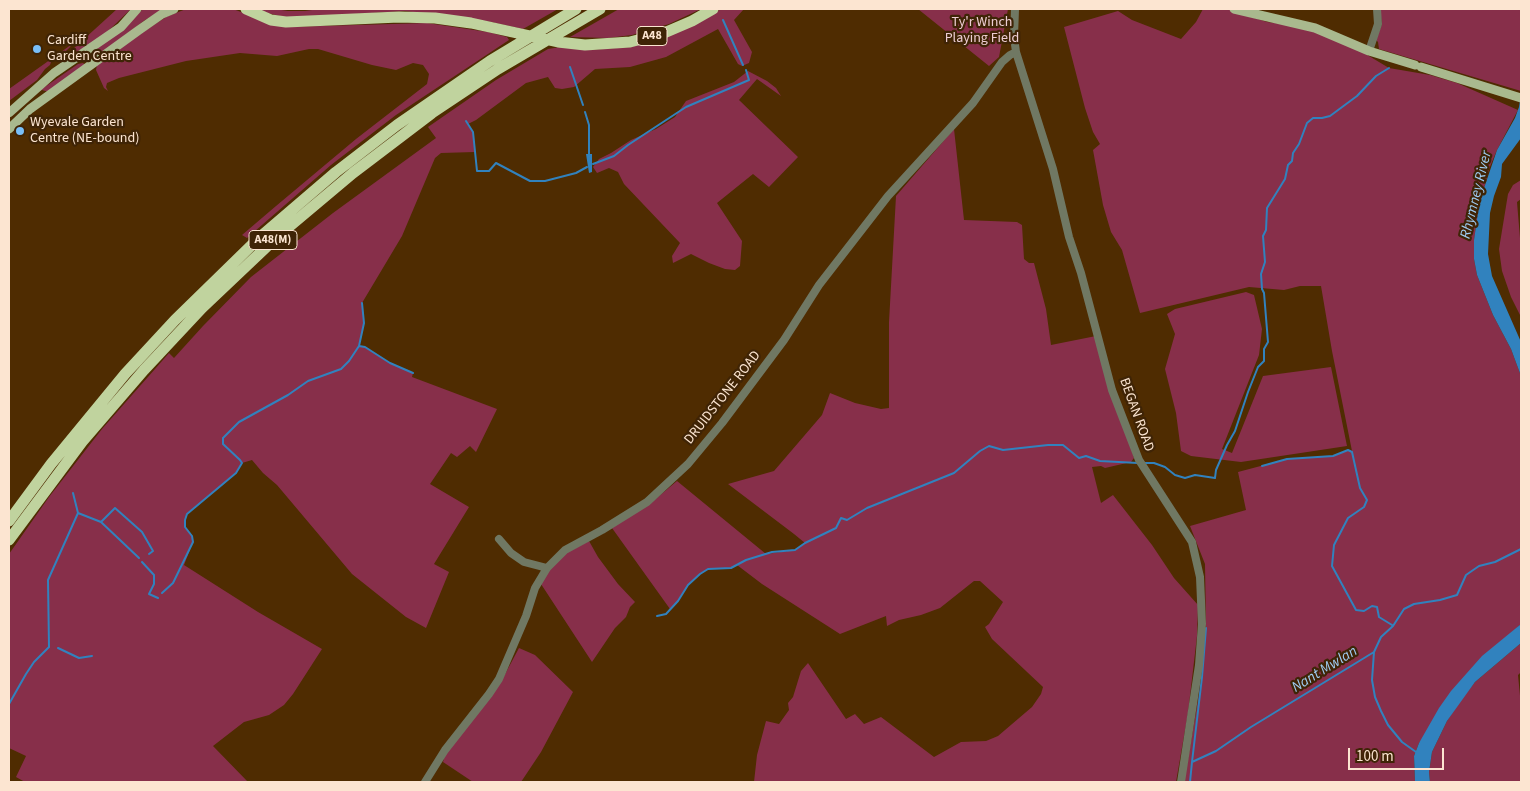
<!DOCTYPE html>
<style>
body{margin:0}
#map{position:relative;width:1530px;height:791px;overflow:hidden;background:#4f2c01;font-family:"Source Sans 3",sans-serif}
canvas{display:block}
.frame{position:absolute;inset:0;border:10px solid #fce5d1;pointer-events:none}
.scale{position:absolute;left:1348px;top:748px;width:96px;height:22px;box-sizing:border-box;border:2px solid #fce5d1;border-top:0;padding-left:6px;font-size:15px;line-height:18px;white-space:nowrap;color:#fce5d1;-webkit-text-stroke:4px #3f2406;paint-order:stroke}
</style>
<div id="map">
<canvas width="1530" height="791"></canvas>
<div class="frame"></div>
<div class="scale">100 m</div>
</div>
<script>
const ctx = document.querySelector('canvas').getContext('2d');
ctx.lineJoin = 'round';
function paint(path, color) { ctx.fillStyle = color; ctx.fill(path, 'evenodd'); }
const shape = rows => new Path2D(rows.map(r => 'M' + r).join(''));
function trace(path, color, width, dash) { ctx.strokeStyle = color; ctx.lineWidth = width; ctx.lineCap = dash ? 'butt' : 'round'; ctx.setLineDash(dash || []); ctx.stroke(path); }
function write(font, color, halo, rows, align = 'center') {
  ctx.font = font + ' "Source Sans 3",sans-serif'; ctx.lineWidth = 4.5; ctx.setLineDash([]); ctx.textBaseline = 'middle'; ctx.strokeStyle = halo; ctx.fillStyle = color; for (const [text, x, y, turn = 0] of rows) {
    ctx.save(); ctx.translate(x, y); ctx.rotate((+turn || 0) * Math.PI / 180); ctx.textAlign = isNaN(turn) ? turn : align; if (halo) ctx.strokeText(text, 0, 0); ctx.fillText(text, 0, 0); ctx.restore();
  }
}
paint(shape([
 [117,9,131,9,105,34,78,52,61,60],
 [143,9,164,9,145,20,93,59,93,51,120,31],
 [186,9,233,9,265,21,287,27,427,23,488,32,507,37,509,40,396,115,331,165,247,238,242,235,276,206,356,139,427,84,429,74,423,65,413,63,396,70,372,65,318,49,309,49,277,56,240,53,186,61,119,78,107,83,106,87,108,91,104,88,96,70,97,65,125,44,166,17],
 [257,9,275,9,288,11,305,11,319,9,558,9,523,29,491,22,405,11,289,18,267,13],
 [619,9,701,9,669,24,632,35,608,38,570,37],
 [721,9,744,9,734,20,752,52,749,63,742,66,738,64,718,29,666,57,630,67,595,69,574,87,562,89,555,88,548,77,526,83,476,120,468,124,473,132,475,152,441,153,435,158,402,236,362,303,364,323,359,346,365,347,390,363,413,373,412,377,497,409,476,452,470,446,457,457,451,453,430,484,469,507,434,564,449,572,426,628,406,617,352,574,277,485,263,473,252,460,242,463,236,473,187,514,185,520,185,527,192,536,193,542,184,565,258,612,322,649,293,694,284,705,269,715,244,722,213,746,248,782,25,782,16,777,26,756,9,748,9,554,49,497,102,429,155,369,169,353,174,358,203,326,251,277,333,213,436,138,428,127,496,80,548,49,560,47,589,50,631,47,700,22],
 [918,9,1008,9,999,57,989,66],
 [1203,9,1227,9,1267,22,1298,26,1319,32,1364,53,1389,68,1430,75,1457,83,1518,110,1497,150,1489,169,1478,212,1474,240,1474,259,1477,275,1493,315,1511,349,1521,376,1521,624,1509,635,1419,743,1414,756,1415,782,1184,782,1202,677,1206,628,1205,564,1190,526,1246,510,1238,472,1287,459,1333,456,1348,450,1352,451,1332,351,1321,286,1300,286,1284,290,1249,287,1140,313,1122,250,1111,232,1103,205,1093,150,1100,144,1093,132,1085,108,1064,27,1118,11,1132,20,1181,39,1196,22],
 [1380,9,1521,9,1521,91,1379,49,1378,42,1376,40,1382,24],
 [75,42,60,57,51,62,50,65,45,69,37,80,9,101,9,89],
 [83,63,85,65,49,92,42,90,39,91,78,64],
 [748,71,767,81,776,88,781,96,757,79,739,100,798,157,769,187,753,174,717,203,742,241,740,266,735,270,725,269,709,263,691,254,673,263,672,256,680,243,624,184,618,172,609,168,597,173,593,167,599,159,611,153,631,140,656,129,675,117,686,101,734,82],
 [954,129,964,220,1017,222,1022,225,1024,259,1029,263,1034,263,1046,309,1051,345,1096,336,1134,458,1131,462,1105,468,1101,466,1092,467,1101,503,1113,495,1152,545,1174,578,1198,605,1197,636,1188,713,1176,782,754,782,757,755,766,721,779,724,789,710,788,703,793,697,801,671,808,663,846,719,855,714,864,724,881,717,934,757,961,742,986,741,998,736,1032,707,1041,694,1043,687,992,639,985,627,989,624,1003,602,980,581,974,581,940,608,921,615,899,620,887,626,886,616,840,634,762,584,737,565,731,568,708,569,700,574,688,585,678,601,670,609,612,528,652,502,677,481,766,554,795,550,805,543,794,534,728,484,774,471,822,415,830,393,855,403,881,409,889,408,889,322,896,196],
 [1521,180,1521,199,1517,202,1521,250,1521,317,1511,297,1502,271,1499,249,1508,194,1513,185],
 [1246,292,1254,295,1262,329,1259,355,1222,449,1232,453,1263,376,1331,367,1347,446,1241,462,1191,456,1181,451,1176,413,1165,369,1175,334,1167,314,1175,309],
 [589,541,598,557,618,584,635,602,630,607,626,617,615,628,592,662,541,584,549,570,566,553],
 [1521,643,1521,672,1518,675,1521,706,1521,782,1430,782,1429,772,1432,752,1447,721,1460,701,1475,682],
 [519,648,535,655,573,692,541,752,521,782,473,782,443,762,446,752,503,678]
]), '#872f4a');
paint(shape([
 [1521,94,1521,138,1502,164,1501,177,1494,196,1490,213,1488,254,1492,276,1521,342,1521,376,1511,349,1493,315,1477,275,1474,259,1474,240,1478,212,1483,191,1497,150,1515,118,1519,107],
 [586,154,592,154,592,172,589,173],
 [1521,624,1521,643,1475,682,1447,721,1432,752,1429,772,1430,782,1415,782,1414,756,1419,743,1439,708,1451,691,1482,656]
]), '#3182be');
trace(shape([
 [723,20,743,65],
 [570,67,583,105],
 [585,112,589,125,589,154],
 [466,121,473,132,477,171,489,171,496,163,530,181,545,181,576,173,587,167],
 [593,164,614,156,628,145,686,107,749,80,746,70],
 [359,346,365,347,390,363,413,373],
 [1143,463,1154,463,1165,467,1175,475,1185,478,1195,475,1215,478,1216,470,1227,445,1235,431,1248,392,1258,367,1264,361,1264,349,1268,342,1264,293,1262,289,1261,274,1265,262,1263,236,1266,230,1267,208,1285,179,1288,165,1292,161,1293,153,1299,144,1307,123,1313,118,1322,118,1330,116,1357,96,1376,76,1389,68],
 [1262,466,1287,459,1333,456,1348,450,1352,452,1360,488,1367,500,1364,507,1348,518,1334,545,1332,566,1356,610,1364,611,1372,606,1377,607,1379,617,1392,625],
 [78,513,101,522,139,558],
 [101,522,115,508,142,532,153,551,149,554],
 [142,562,154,575,154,584,149,594,158,598],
 [162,593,173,583,193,542,192,536,185,527,185,520,187,514,236,473,242,463,240,460,223,444,223,438,239,422,288,395,308,381,341,369,349,361,359,346,364,323,362,303],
 [657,616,666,614,678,601,688,585,700,574,708,569,731,568,746,560,772,552,795,550,805,543,836,528,841,518,847,520,867,508,954,473,980,451,989,446,1003,450,1048,445,1063,445,1079,458,1086,456,1100,461,1138,463],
 [58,648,79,658,92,656],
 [1374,652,1372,680,1375,697,1381,711,1388,725,1402,742,1416,752],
 [9,704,26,674,34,662,49,647,48,580,78,513,73,493],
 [1192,762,1202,677,1206,628],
 [1190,782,1192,762,1216,751,1251,727,1374,652,1381,637,1393,626,1404,609,1414,604,1440,600,1457,595,1466,575,1479,566,1495,562,1521,549]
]), '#3182be', 2);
trace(shape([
 [1015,9,1014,37,1016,52,1053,169,1069,237,1081,273,1112,390,1139,460,1192,542,1200,577,1202,624,1199,665,1181,782],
 [1369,51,1378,24,1377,9],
 [499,539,511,553,524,562,547,568],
 [425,782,445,750,489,694,499,679,526,616,535,588,547,568,565,550,602,530,647,502,688,464,722,423,784,340,819,285,888,196,973,103,1002,62,1010,55,1016,52]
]), '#707863', 8);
trace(shape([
 [1234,9,1315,28,1369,51,1415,65],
 [1421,67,1521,98],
 [9,113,54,73,121,27,137,9],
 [9,129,30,109,139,30,162,14,174,9]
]), '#a9b98e', 9);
trace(shape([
 [246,9,271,20,286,22,399,17,435,18,471,23,558,42,585,45,630,42,664,33,692,21,713,9],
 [9,521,51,464,125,374,175,320,259,238,336,172,397,125,490,61,576,9],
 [9,540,82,442,144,370,202,308,278,236,353,173,432,113,498,69,600,9]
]), '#c0d39e', 11);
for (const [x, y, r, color] of [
 [37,49,5,"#79bff8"],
 [20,131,5,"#79bff8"]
]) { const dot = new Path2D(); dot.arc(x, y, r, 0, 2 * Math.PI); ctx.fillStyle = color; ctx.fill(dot); trace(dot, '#3f2406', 2); }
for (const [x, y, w] of [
 [652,36,30],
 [273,240,48]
]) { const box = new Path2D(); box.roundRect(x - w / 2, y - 9.5, w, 19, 4); ctx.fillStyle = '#3f2406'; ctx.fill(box); trace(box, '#fce5d1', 1); }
write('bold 12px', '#fce5d1', null, [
 ["A48",652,36],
 ["A48(M)",273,240]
]);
write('14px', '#eeced4', '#3f2406', [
 ["Ty'r Winch",982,23],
 ["Playing Field",982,39]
]);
write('14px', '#fce5d1', '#3f2406', [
 ["Cardiff",47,41],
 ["Garden Centre",47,57],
 ["Wyevale Garden",30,123],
 ["Centre (NE-bound)",30,139]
], 'left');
write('14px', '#fce5d1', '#3f2406', [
 ["DRUIDSTONE ROAD",723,398,-52],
 ["BEGAN ROAD",1136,415,70]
]);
write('italic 15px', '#9fccf2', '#3f2406', [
 ["Rhymney River",1477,195,-76],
 ["Nant Mwlan",1325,670,-32]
]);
</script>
